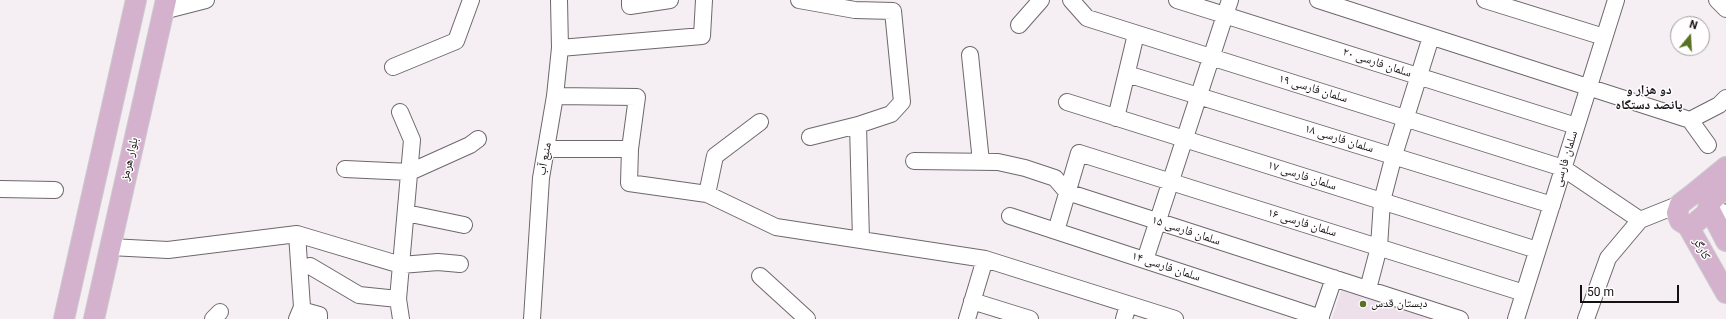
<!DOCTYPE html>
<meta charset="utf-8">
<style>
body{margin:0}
#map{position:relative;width:1726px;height:319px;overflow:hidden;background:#f5eef3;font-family:Roboto,sans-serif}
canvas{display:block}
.north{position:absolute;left:1670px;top:16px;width:40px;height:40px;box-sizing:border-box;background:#fffdfe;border:1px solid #a19fa0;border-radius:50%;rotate:18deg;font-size:11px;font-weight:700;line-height:16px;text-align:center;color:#131112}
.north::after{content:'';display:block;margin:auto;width:14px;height:18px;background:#587022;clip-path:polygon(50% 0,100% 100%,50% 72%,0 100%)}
.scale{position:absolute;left:1580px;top:285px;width:99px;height:18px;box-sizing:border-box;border:2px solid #131112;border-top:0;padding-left:5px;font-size:12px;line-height:14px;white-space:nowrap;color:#131112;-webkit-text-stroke:3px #fffdfe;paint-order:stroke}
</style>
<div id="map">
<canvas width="1726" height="319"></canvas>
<div class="north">N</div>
<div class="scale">50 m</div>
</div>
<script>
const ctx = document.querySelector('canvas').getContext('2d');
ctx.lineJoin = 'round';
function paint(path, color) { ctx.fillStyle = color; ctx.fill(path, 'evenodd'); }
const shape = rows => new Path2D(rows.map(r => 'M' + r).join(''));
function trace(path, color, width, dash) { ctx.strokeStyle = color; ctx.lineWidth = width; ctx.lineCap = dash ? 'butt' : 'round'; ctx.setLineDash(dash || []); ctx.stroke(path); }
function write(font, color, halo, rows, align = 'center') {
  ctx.font = font + ' Roboto,"Noto Naskh Arabic",sans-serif'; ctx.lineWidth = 3; ctx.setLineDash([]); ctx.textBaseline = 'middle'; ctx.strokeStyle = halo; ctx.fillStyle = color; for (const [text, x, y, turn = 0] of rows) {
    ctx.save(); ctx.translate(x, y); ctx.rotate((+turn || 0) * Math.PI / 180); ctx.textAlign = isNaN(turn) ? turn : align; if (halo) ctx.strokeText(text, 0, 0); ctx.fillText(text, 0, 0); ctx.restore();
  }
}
paint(shape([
 [1342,288,1436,319,1332,319]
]), '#ede0ea');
const minor = shape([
 [630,0,630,6,670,0],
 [799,0,855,10,893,11,902,102,891,114,858,125],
 [1071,0,1087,18,1563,168,1640,220],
 [1177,0,1576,126],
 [1318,0,1690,120,1719,105,1726,98],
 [1485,0,1604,37],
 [1717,0,1726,9],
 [163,11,206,0],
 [1019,25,1041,0],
 [560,48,702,36,704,0],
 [970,55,981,162],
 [393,67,456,41,471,0],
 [1127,74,1552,205],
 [555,96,637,97,630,149,629,183,707,194,776,227,985,259,1175,319],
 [1067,102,1537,250],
 [400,112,412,140,398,299,401,319],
 [1116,118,1136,34],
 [1690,120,1708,145],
 [810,137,858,125,861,240],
 [547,149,630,149],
 [914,161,998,162,1025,168,1055,178,1067,192,1460,319],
 [345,169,410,172,470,145,478,139],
 [0,189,55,190],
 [707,194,715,156,760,122],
 [1709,208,1726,213],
 [406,213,464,225],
 [1010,216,1321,318],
 [1056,231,1079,153,1524,293],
 [110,247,168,250,297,234,401,265,438,262,460,264],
 [1145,260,1230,0],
 [310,266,359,295,398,299],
 [760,276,807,319],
 [1368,289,1379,247,1382,201,1394,155,1431,37],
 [972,301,1030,319],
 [301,310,319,315,319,319],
 [213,319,220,312],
 [297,319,302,307,297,234],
 [532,319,541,178,555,96,560,48,559,0],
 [967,319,985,259],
 [1124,319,1128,305],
 [1320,319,1334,278],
 [1516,319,1616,0],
 [1586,319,1608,258,1640,220,1680,204]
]);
const major = shape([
 [1699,193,1704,194,1710,200,1707,213,1695,223,1688,226,1680,221,1677,213,1680,204,1693,194,1699,193],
 [1693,194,1726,167],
 [1710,203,1726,186],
 [1709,208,1726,241],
 [1688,226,1726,293],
 [64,319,136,0],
 [94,319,166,0]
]);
trace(minor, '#6e686c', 18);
trace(major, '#cbcbcb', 22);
trace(minor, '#fff', 16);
trace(major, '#d4b2cd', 20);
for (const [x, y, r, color] of [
 [1363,304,4,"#587022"]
]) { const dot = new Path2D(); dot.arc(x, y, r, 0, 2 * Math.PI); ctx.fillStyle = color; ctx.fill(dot); trace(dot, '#fffdfe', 1.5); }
write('12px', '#131112', '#fffdfe', [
 ["سلمان فارسی ۲۰",1377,63,18],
 ["سلمان فارسی ۱۹",1313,89,17],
 ["سلمان فارسی ۱۸",1339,139,17],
 ["بلوار هرمز",130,159,-77],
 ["منبع آب",545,159,-80],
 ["سلمان فارسی",1566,159,-73],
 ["سلمان فارسی ۱۷",1302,176,18],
 ["سلمان فارسی ۱۶",1302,223,17],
 ["سلمان فارسی ۱۵",1186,231,18],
 ["کارگر",1701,249,61],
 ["سلمان فارسی ۱۴",1166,267,18]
]);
write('12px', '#131112', '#fffdfe', [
 ["دبستان قدس",1371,304]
], 'left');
write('bold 13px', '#131112', '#fffdfe', [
 ["دو هزار و",1649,91],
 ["پانصد دستگاه",1649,106]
]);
</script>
